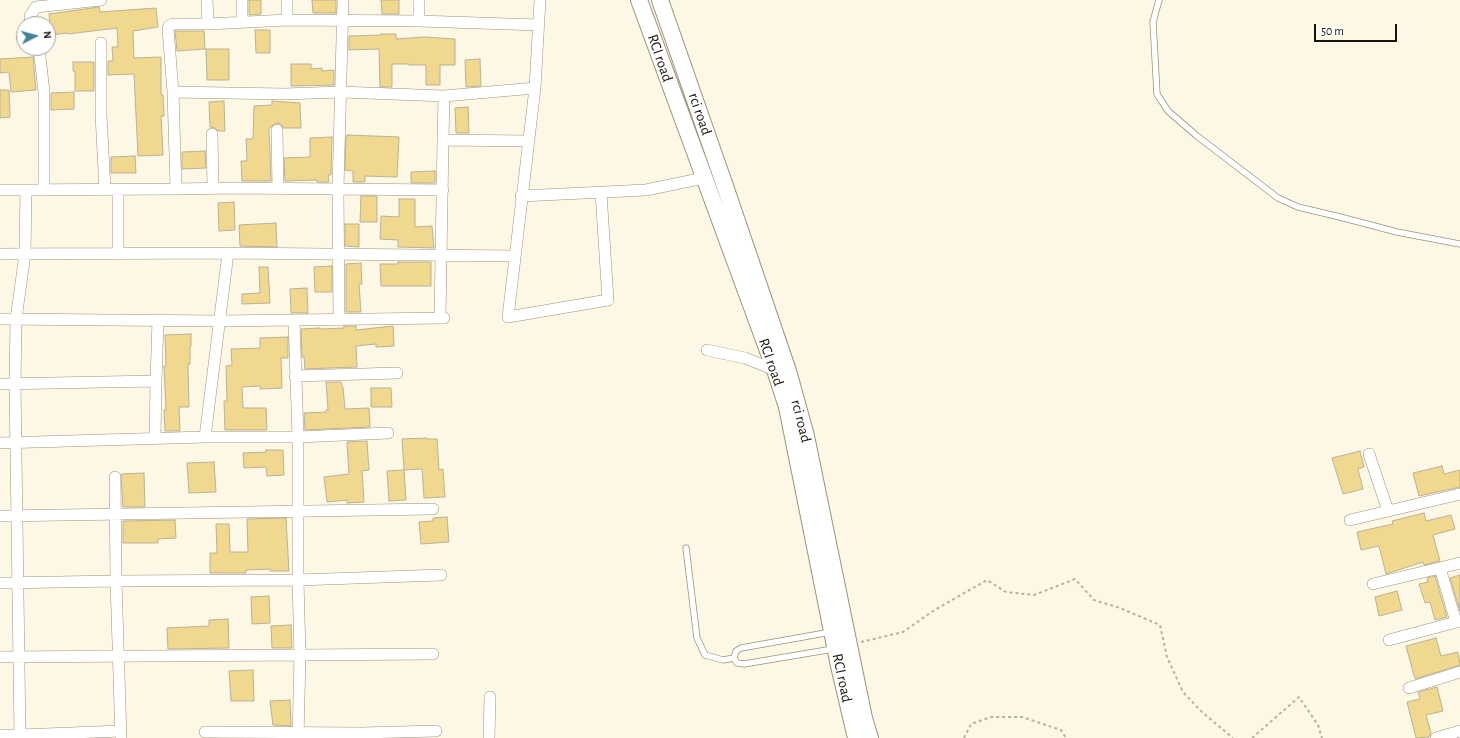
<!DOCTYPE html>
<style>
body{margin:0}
#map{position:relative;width:1460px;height:738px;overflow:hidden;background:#fdf7e5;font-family:"Alegreya Sans",sans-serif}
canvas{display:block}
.north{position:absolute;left:16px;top:16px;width:40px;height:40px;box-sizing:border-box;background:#fff;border:1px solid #a2a19d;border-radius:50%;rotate:84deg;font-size:11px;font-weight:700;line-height:16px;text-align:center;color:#171409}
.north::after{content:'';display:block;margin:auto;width:14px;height:18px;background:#458398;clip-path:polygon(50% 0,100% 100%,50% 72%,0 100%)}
.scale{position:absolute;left:1314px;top:24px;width:83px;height:18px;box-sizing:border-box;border:2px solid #171409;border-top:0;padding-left:5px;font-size:12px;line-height:14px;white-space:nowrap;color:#171409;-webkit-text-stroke:3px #fff;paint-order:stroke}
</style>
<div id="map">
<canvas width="1460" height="738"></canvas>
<div class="north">N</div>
<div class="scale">50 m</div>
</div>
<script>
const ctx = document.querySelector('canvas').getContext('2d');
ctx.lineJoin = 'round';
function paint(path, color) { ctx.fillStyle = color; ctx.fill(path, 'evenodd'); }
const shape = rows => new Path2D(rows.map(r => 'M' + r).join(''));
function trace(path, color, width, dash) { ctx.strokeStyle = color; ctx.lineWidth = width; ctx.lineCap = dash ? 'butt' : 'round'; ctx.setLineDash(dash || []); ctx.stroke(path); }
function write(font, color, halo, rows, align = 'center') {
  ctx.font = font + ' "Alegreya Sans",sans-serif'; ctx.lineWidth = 3.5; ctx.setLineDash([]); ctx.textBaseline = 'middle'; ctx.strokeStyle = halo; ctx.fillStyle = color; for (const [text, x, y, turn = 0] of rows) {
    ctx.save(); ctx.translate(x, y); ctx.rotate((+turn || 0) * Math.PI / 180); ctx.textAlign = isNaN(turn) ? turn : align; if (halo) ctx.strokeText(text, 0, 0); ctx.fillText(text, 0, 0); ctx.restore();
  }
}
const building = shape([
 [249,0,261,0,261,14,249,15,249,0],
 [312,0,336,0,336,13,313,13,312,0],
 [381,0,399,0,399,14,382,14,381,0],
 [99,7,100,12,156,8,158,27,133,31,134,58,161,57,161,95,163,95,164,116,161,116,163,155,138,156,134,74,108,75,108,61,113,61,112,47,118,47,117,28,68,34,67,33,51,35,49,14,99,7],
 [255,30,270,30,270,53,256,53,255,30],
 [175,31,204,31,205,49,177,51,175,31],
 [381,34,396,34,396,39,424,37,455,39,455,65,440,65,440,85,426,85,426,65,409,65,409,64,392,64,392,87,380,87,379,49,349,50,349,36,381,35,381,34],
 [206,49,229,49,229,80,207,80,206,49],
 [33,57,36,90,11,92,9,72,0,73,0,59,33,57],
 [480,59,481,86,466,87,465,60,480,59],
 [73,62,94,62,94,91,75,91,75,71,73,71,73,62],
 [291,64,311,64,311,69,322,68,322,71,334,70,334,85,291,86,291,64],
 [0,90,9,90,10,117,0,118,0,90],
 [74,92,74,109,51,110,51,93,74,92],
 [224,101,225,131,218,131,215,128,210,127,209,102,224,101],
 [272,101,300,103,301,128,283,128,281,124,277,123,269,128,271,181,242,181,241,161,247,161,246,139,253,139,254,106,272,105,272,101],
 [468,107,469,133,456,133,455,108,468,107],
 [348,135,399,137,397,177,365,176,365,182,353,182,353,171,345,170,346,136,348,135],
 [332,137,331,175,328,175,329,182,317,182,317,180,285,181,284,158,310,157,310,138,332,137],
 [205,151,206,168,182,169,182,152,205,151],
 [135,156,136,173,111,173,111,157,135,156],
 [435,171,435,183,411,183,411,172,435,171],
 [361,196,377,196,377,222,360,222,361,196],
 [399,199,415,199,415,227,432,226,434,248,398,247,398,240,380,239,381,216,399,217,399,199],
 [234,202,235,230,219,231,218,203,234,202],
 [276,223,277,247,240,246,239,225,276,223],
 [345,224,359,224,359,247,345,246,345,224],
 [398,262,431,262,431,286,381,286,380,264,398,264,398,262],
 [361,263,362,284,359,284,361,312,346,312,346,264,361,263],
 [332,266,332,292,315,292,314,267,332,266],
 [259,267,268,267,270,303,242,304,242,294,260,293,259,267],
 [307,288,308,313,291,313,290,289,307,288],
 [344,326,356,326,356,330,393,326,394,346,376,347,376,344,356,346,357,367,305,369,304,357,302,357,301,329,320,328,320,329,344,328,344,326],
 [191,334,191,346,190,346,190,364,188,364,189,407,179,407,180,431,165,431,164,410,166,410,164,366,166,366,165,335,191,334],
 [288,337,288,358,281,358,282,388,260,389,260,386,242,387,243,408,266,408,267,430,225,430,224,401,227,401,226,366,232,365,231,349,260,348,260,338,288,337],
 [326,382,341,382,342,387,343,387,345,409,369,408,370,427,305,430,304,413,326,412,326,410,328,410,326,382],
 [371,388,391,388,392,407,371,407,371,388],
 [426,438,426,439,437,439,439,470,443,469,445,497,424,498,422,469,404,470,402,439,426,438],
 [367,441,369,470,362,471,364,502,347,503,347,500,327,502,324,477,349,474,347,442,367,441],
 [266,450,283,450,284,475,267,476,266,467,244,468,243,453,266,452,266,450],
 [1360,451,1364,467,1358,469,1363,489,1343,494,1332,458,1360,451],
 [214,462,216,492,189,493,187,463,214,462],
 [1442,466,1444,474,1460,470,1460,487,1419,496,1413,473,1442,466],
 [404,470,406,500,389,501,387,471,404,470],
 [144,473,145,507,123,507,121,474,144,473],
 [1424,513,1426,521,1451,515,1455,529,1433,535,1440,561,1424,565,1423,562,1386,574,1379,546,1361,550,1357,532,1393,524,1392,521,1424,513],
 [447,517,449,542,421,544,419,522,433,521,433,518,447,517],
 [286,518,289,571,270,571,270,569,246,570,246,573,210,573,210,553,217,553,216,524,229,524,230,552,248,552,247,519,286,518],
 [175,520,176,538,158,539,158,543,123,543,123,521,175,520],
 [1460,575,1460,611,1450,578,1460,575],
 [1435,576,1447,617,1435,620,1430,602,1425,603,1419,584,1428,582,1427,578,1435,576],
 [1397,591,1402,610,1379,616,1375,597,1397,591],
 [269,596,270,623,252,624,251,597,269,596],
 [228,619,229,648,168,649,167,628,209,626,209,620,228,619],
 [291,625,292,648,272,648,271,626,291,625],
 [1436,638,1441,656,1458,652,1460,665,1415,679,1406,646,1436,638],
 [253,670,254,701,231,701,229,671,253,670],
 [1437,687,1443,711,1426,715,1431,733,1429,737,1416,738,1407,702,1420,699,1418,692,1437,687],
 [290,700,291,726,273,725,270,701,290,700]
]);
paint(building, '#f0d88f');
trace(building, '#bbb195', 1);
const service = shape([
 [1159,0,1153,22,1157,94,1168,111,1197,136,1278,198,1298,207,1340,217,1397,232,1460,244],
 [686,548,697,638,705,655,723,660,734,658],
 [831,632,741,648,736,651,734,658,737,663,744,664,833,649]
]);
const minor = shape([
 [207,0,208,24,287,20,419,21],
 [242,0,242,22],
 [419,0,419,21,539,25],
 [540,0,535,88,508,317,608,300,601,193],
 [287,20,287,0],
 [31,24,30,16,36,7,101,0],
 [101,43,101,115,105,189],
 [39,48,44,92,44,190],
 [173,92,284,94,341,92,444,96,535,88],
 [444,96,443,140,528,141],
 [277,130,278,188],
 [212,134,213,188],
 [118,189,118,254],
 [176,189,233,188,443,190],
 [0,190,176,189,173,92,168,29,169,26,173,24,208,24],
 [26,190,25,254,16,319,15,384,20,735,121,731],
 [521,196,646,190,704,178],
 [0,254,228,253,515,256],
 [440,318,443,140],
 [0,319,220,321,444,318],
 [339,319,338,189,343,0],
 [707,350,745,358,775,370],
 [295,376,397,373],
 [156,381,158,320],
 [0,384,156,381,155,439],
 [205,437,228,253],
 [0,443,205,437,298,437,388,433],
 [1369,454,1388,511],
 [115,477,116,581,298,580,298,437,294,320],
 [0,516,433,509],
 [1350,520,1460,494],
 [1440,568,1456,622],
 [0,583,116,581,121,738],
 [1373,584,1460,563],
 [1389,640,1460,621],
 [0,657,300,655,298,580,441,575],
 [1409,688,1460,672],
 [205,732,362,733,436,731],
 [0,735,20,735,20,738],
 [298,738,300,655,433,654],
 [489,738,490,697],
 [1436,738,1460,731]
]);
const secondary = shape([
 [639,0,775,370,787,407,839,666,856,738],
 [660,0,726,189,788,371,806,436,864,718,870,738]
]);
trace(service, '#9c9377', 7);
trace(minor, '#9c9377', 12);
trace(secondary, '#9c9377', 18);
trace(shape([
 [861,642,903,632,933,611,987,580,1006,592,1034,595,1075,579,1094,600,1120,608,1160,625,1167,657,1183,692,1202,712,1233,738],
 [964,738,971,724,991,717,1022,717,1061,730,1066,738],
 [1252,738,1299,697,1318,725,1322,738]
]), '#b6b1a1', 2, [3, 3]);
trace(service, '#fff', 5.5);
trace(minor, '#fff', 11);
trace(secondary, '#fff', 16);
write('15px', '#171409', '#fff', [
 ["RCI road",660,58,71],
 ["rci road",700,114,71],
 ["RCI road",771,362,71],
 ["rci road",801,421,76],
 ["RCI road",842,678,78]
]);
</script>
